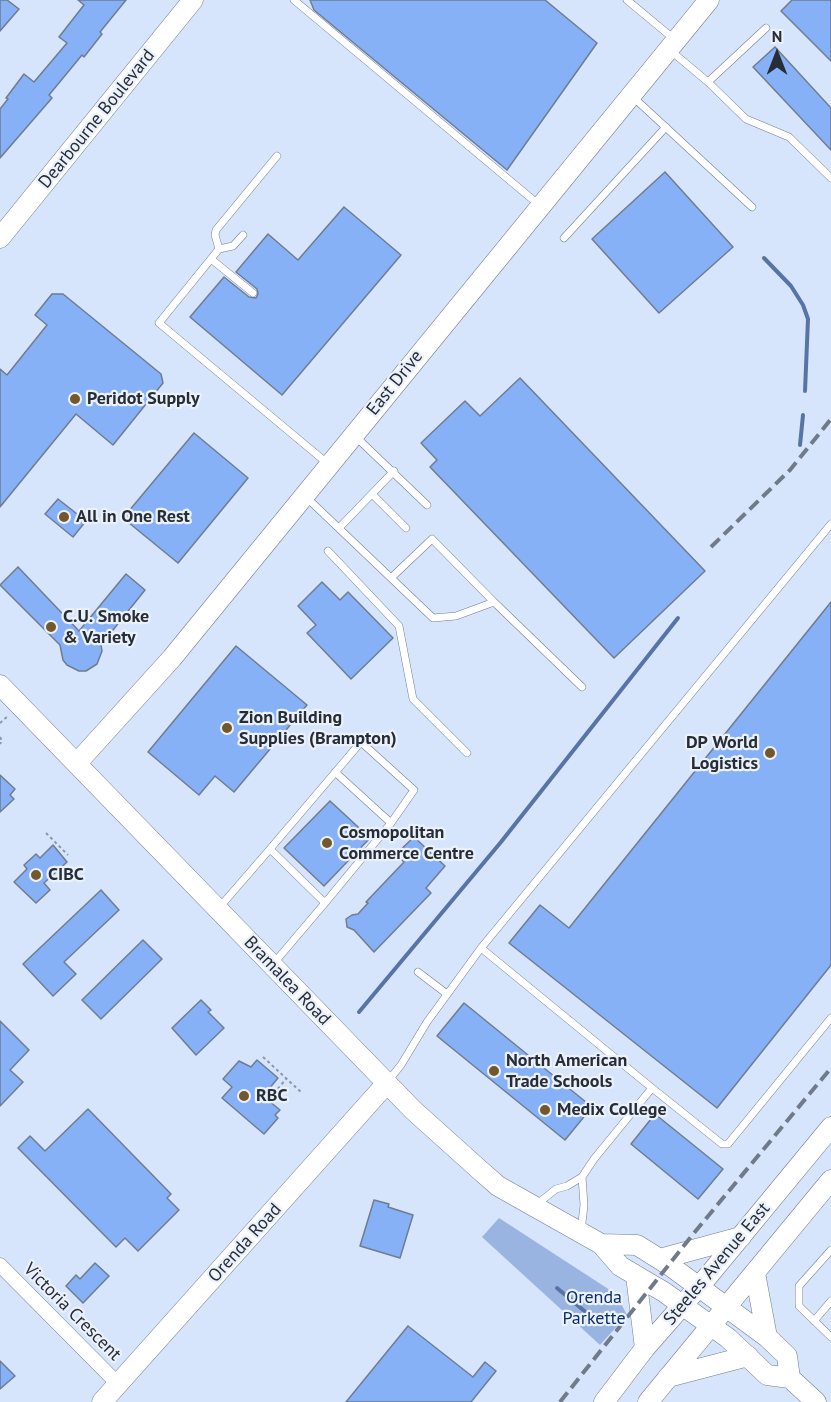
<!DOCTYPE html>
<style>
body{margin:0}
#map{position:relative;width:831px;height:1402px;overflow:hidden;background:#d6e4fc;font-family:"PT Sans",sans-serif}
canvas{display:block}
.north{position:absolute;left:747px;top:24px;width:60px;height:60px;-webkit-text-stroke:4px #ebf1fb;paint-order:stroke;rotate:0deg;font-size:16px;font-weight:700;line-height:24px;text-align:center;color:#272d36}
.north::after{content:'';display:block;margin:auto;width:21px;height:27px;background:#272d36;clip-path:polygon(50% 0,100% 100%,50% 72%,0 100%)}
</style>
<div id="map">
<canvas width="831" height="1402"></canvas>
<div class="north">N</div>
</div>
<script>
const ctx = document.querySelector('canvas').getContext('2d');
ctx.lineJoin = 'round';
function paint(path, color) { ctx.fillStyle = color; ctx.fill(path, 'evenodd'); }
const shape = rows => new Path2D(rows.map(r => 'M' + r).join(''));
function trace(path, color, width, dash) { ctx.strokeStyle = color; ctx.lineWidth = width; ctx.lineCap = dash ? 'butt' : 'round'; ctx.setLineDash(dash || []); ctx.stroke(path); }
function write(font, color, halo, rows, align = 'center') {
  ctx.font = font + ' "PT Sans",sans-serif'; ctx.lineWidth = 4.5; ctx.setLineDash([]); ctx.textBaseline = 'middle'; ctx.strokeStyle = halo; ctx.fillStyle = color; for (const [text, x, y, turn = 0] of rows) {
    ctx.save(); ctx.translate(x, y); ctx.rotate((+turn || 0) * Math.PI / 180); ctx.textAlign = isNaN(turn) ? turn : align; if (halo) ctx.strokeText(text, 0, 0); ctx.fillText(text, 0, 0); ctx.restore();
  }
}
paint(shape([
 [499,1218,616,1294,627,1315,600,1345,482,1237]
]), '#99b4e1');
trace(shape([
 [764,258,791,286,803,305,808,319,805,391],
 [800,445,803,415],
 [359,1012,501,842,678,618],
 [557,1288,595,1320]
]), '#5774a6', 4);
const building = shape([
 [0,0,7,0,19,9,0,31,0,0],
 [78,0,126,0,100,32,102,34,84,57,82,55,49,95,52,98,0,158,0,109,8,99,6,98,24,74,34,82,67,43,59,37,84,5,78,0],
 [310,0,545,0,597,43,507,170,314,10,310,0],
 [792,0,831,0,831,61,781,11,792,0],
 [775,47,831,108,831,150,753,67,775,47],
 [665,172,733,247,659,313,592,239,665,172],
 [344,207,401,255,282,395,190,317,224,277,249,297,256,298,258,294,257,289,236,272,268,234,298,260,344,207],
 [52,294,63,294,161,374,163,383,113,445,76,414,0,507,0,369,7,375,47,325,35,315,52,294],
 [520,378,705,571,614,658,430,467,437,460,421,443,465,401,480,416,520,378],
 [194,433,248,478,178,563,123,518,194,433],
 [58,499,86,521,73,537,45,514,58,499],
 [18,567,79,631,126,574,145,590,101,645,102,651,97,664,86,671,79,671,67,665,63,660,60,645,0,585,18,567],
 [322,582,340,600,348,592,393,638,351,679,307,633,316,625,298,606,322,582],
 [831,602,831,965,717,1108,509,943,540,905,569,928,831,602],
 [236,646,307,705,234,792,215,776,199,795,148,752,236,646],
 [0,775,15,789,10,795,14,799,0,812,0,775],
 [330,801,370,838,324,886,284,848,330,801],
 [414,837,445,866,426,888,431,893,374,952,354,930,347,927,346,919,352,915,358,914,368,903,366,902,404,862,396,854,414,837],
 [53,845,67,862,44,883,50,890,36,903,14,882,27,869,24,865,36,854,40,858,53,845],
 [101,890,119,910,64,962,76,974,53,996,23,964,101,890],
 [143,940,162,959,101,1019,82,1000,143,940],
 [201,1000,211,1010,208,1012,224,1028,196,1055,172,1028,201,1000],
 [464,1003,592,1107,565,1140,437,1036,464,1003],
 [0,1021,29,1050,10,1070,23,1082,0,1106,0,1021],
 [257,1060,278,1078,263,1096,280,1110,275,1115,278,1118,264,1134,222,1098,232,1087,223,1079,239,1061,251,1067,257,1060],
 [88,1109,171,1194,167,1198,179,1210,138,1251,125,1238,116,1247,18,1148,30,1136,45,1151,88,1109],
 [655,1114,723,1169,698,1199,631,1144,655,1114],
 [374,1200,389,1204,388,1207,413,1215,400,1258,360,1246,374,1200],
 [95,1263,109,1276,83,1303,66,1286,76,1275,80,1279,95,1263],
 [408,1326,473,1377,485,1362,496,1371,471,1402,346,1402,408,1326],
 [0,1361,15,1376,0,1389,0,1361]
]);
paint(building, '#87b1f6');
trace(building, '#6f7c91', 1.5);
const lane = shape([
 [294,0,538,204],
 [627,0,674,39],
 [671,51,708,82,746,119,789,137,831,178],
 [708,82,766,28],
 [633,97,752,207],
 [243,235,233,246,219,249,159,323,327,463],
 [564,238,666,127],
 [219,249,215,235,216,230,277,156],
 [211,259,253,293],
 [355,436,427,505],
 [372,494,406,528],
 [306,497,433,618,456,616,494,602,582,687],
 [339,528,394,471],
 [328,551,399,626,413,699,467,753],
 [392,577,432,539,494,602],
 [335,772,391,823],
 [270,849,361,742,414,790,391,823,325,903],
 [218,909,270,849,325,903,274,963],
 [481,948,831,524],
 [418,972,447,994],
 [388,1081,401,1065,427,1022,481,948,652,1088],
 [536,1205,556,1189,567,1186,582,1177,594,1159,652,1088,722,1144,728,1144,831,1018],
 [581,1231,584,1205,582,1177],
 [831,1250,799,1286,799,1306,831,1337],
 [814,1321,831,1301]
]);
const street = shape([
 [0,1265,118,1384]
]);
const secondary = shape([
 [0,238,193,0],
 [0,685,413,1110,482,1172,498,1186,601,1244,620,1266,664,1292,728,1338,767,1375,790,1378,816,1402],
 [77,763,172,658,709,0],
 [601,1244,637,1245,669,1265,767,1337,787,1356,790,1378],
 [660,1259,741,1237],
 [755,1273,767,1337],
 [636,1276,645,1348],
 [668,1377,748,1356],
 [102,1402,387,1083],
 [604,1402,645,1348,709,1275,831,1127],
 [648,1402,831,1180]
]);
trace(lane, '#707d93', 8);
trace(street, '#707d93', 15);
trace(secondary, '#707d93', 21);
trace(shape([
 [0,723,9,715],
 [0,737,2,741,0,744],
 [46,833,68,855],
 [263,1057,302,1093],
 [270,1098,286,1079]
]), '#8b96a7', 2, [3, 3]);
trace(lane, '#fff', 7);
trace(street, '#fff', 14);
trace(secondary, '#fff', 20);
trace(shape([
 [711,547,790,470,831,419],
 [560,1402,694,1233,831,1068]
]), '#717a89', 4, [12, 6]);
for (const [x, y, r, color] of [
 [75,399,6,"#72582a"],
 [64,517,6,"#72582a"],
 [51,627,6,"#72582a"],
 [227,728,6,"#72582a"],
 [770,753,6,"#72582a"],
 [327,843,6,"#72582a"],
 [36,875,6,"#72582a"],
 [494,1071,6,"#72582a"],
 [244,1096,6,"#72582a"],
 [545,1110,6,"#72582a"]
]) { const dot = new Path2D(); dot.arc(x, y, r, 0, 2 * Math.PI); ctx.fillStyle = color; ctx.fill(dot); trace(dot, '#ebf1fb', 2); }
write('18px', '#272d36', '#ebf1fb', [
 ["Dearbourne Boulevard",97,119,-51],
 ["East Drive",395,383,-51],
 ["Bramalea Road",287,981,46],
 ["Orenda Road",245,1243,-48],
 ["Steeles Avenue East",717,1264,-50],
 ["Victoria Crescent",72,1312,45]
]);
write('bold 18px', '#272d36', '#ebf1fb', [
 ["Peridot Supply",87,399],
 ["All in One Rest",76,517],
 ["C.U. Smoke",63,617],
 ["& Variety",63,638],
 ["Zion Building",239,718],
 ["Supplies (Brampton)",239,739],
 ["DP World",758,743,"right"],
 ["Logistics",758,764,"right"],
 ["Cosmopolitan",339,833],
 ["Commerce Centre",339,854],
 ["CIBC",48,875],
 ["North American",506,1061],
 ["Trade Schools",506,1082],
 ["RBC",256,1096],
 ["Medix College",557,1110]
], 'left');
write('18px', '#0a2e69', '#ebf1fb', [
 ["Orenda",594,1298],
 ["Parkette",594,1319]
]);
</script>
